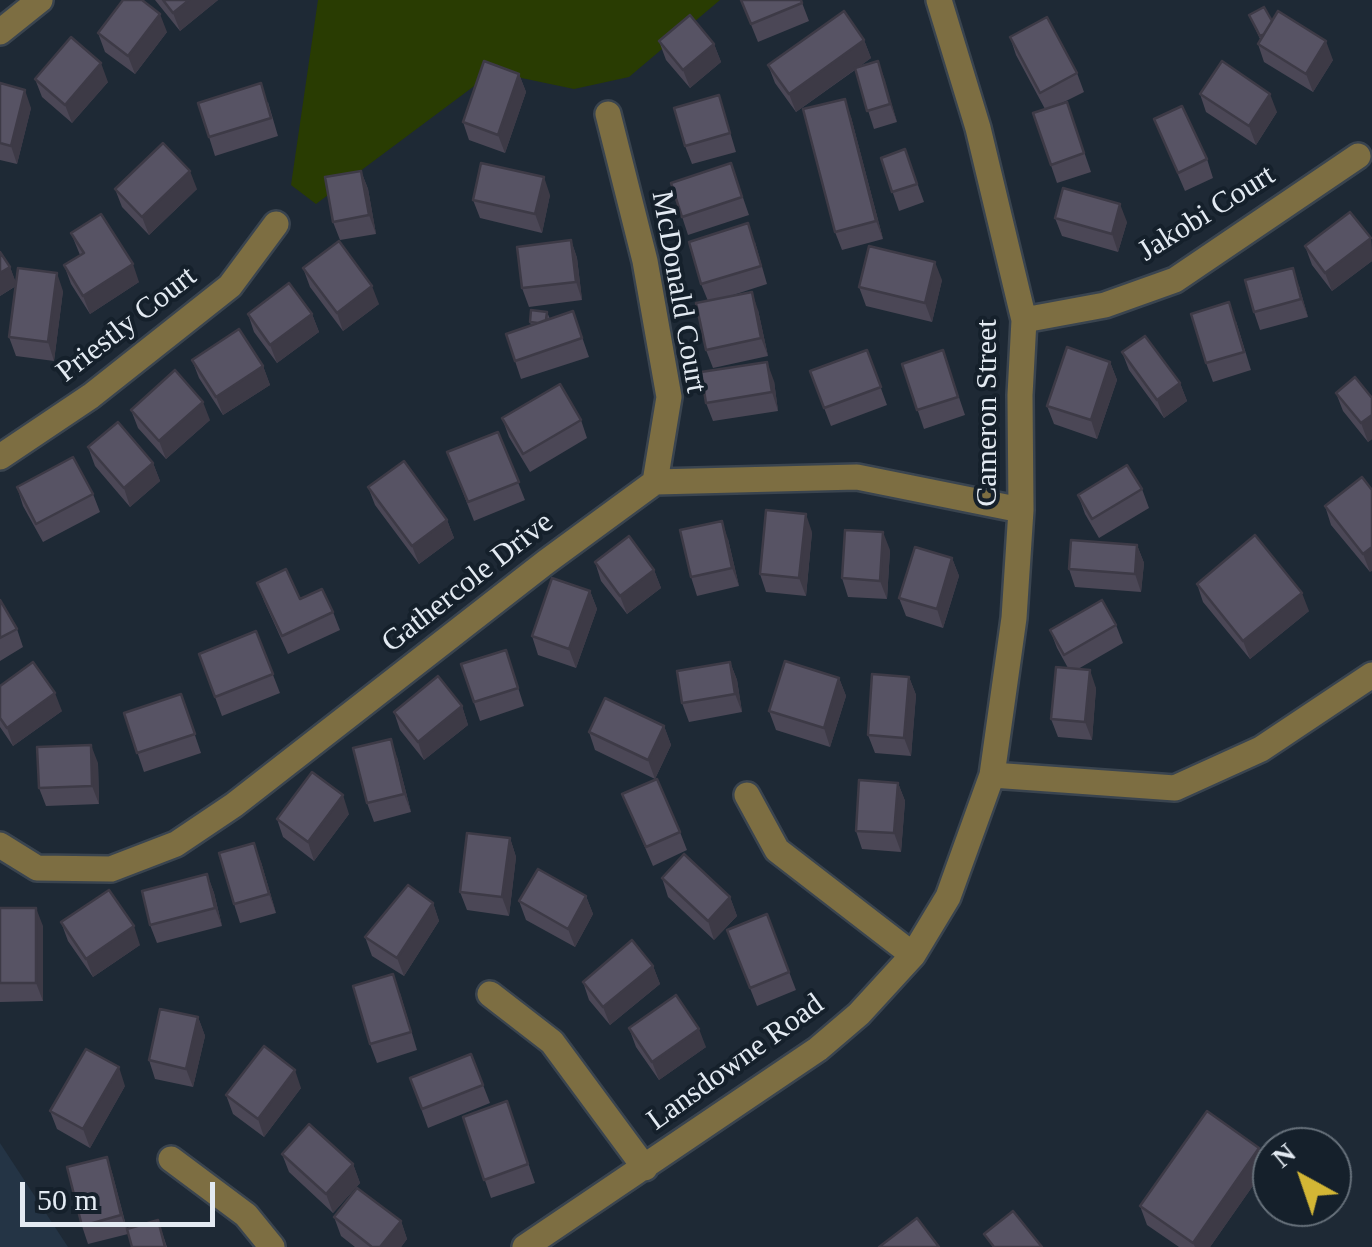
<!DOCTYPE html>
<style>
body{margin:0}
#map{position:relative;width:1372px;height:1247px;overflow:hidden;background:#1e2935;font-family:Georgia,serif}
canvas{display:block}
.north{position:absolute;left:1252px;top:1127px;width:100px;height:100px;box-sizing:border-box;background:#15202b;border:2px solid #67717b;border-radius:50%;rotate:320deg;font-size:28px;font-weight:700;line-height:40px;text-align:center;color:#e3eaf2}
.north::after{content:'';display:block;margin:auto;width:35px;height:45px;background:#d3b635;clip-path:polygon(50% 0,100% 100%,50% 72%,0 100%)}
.scale{position:absolute;left:20px;top:1182px;width:195px;height:45px;box-sizing:border-box;border:5px solid #e3eaf2;border-top:0;padding-left:12px;font-size:30px;line-height:35px;white-space:nowrap;color:#e3eaf2;-webkit-text-stroke:8px #15202b;paint-order:stroke}
</style>
<div id="map">
<canvas width="1372" height="1247"></canvas>
<div class="north">N</div>
<div class="scale">50 m</div>
</div>
<script>
const ctx = document.querySelector('canvas').getContext('2d');
ctx.lineJoin = 'round';
function paint(path, color) { ctx.fillStyle = color; ctx.fill(path, 'evenodd'); }
const shape = rows => new Path2D(rows.map(r => 'M' + r).join(''));
function trace(path, color, width, dash) { ctx.strokeStyle = color; ctx.lineWidth = width; ctx.lineCap = dash ? 'butt' : 'round'; ctx.setLineDash(dash || []); ctx.stroke(path); }
function write(font, color, halo, rows, align = 'center') {
  ctx.font = font + ' Georgia,serif'; ctx.lineWidth = 8; ctx.setLineDash([]); ctx.textBaseline = 'middle'; ctx.strokeStyle = halo; ctx.fillStyle = color; for (const [text, x, y, turn = 0] of rows) {
    ctx.save(); ctx.translate(x, y); ctx.rotate((+turn || 0) * Math.PI / 180); ctx.textAlign = isNaN(turn) ? turn : align; if (halo) ctx.strokeText(text, 0, 0); ctx.fillText(text, 0, 0); ctx.restore();
  }
}
paint(shape([
 [0,1143,68,1247,0,1247]
]), '#243445');
paint(shape([
 [318,0,720,0,629,77,574,89,493,72,316,204,291,185]
]), '#293c02');
const minor = shape([
 [0,32,40,0],
 [608,114,645,261,669,397,655,482],
 [1024,320,1105,305,1175,280,1358,156],
 [0,457,91,396,230,286,276,224],
 [992,775,1175,788,1261,749,1372,675],
 [747,795,777,850,913,955],
 [0,845,37,868,111,869,176,844,234,805,546,562,655,482,857,477,1021,510],
 [490,994,552,1042,645,1168],
 [171,1159,246,1215,272,1247],
 [525,1247,818,1049,859,1014,913,955,948,897,992,775,1014,618,1021,510,1020,395,1024,320,978,128,939,0]
]);
trace(minor, '#3a444f', 30);
trace(minor, '#7d6e42', 25);
paint(shape([
 [155,0,218,0,180,31],
 [741,0,801,0,809,21,758,42],
 [1249,15,1272,21,1333,60,1313,92,1264,62,1258,44,1260,39],
 [167,32,135,74,105,52,98,33],
 [1010,37,1077,73,1084,92,1060,104,1067,102,1091,172,1057,183,1033,113,1045,109,1016,55],
 [864,40,871,58,860,66,878,61,897,122,874,129,855,70,796,112,775,83,768,65],
 [659,41,714,44,721,62,690,88,666,60],
 [519,74,526,92,505,153,469,140,463,122],
 [35,79,108,82,72,123,42,97],
 [0,83,31,108,17,164,0,160],
 [1200,94,1277,112,1256,145,1206,112],
 [719,95,736,152,692,164,685,146],
 [268,102,278,136,215,156,209,137],
 [851,117,883,239,842,250,835,232],
 [1154,119,1207,159,1213,178,1185,191],
 [905,149,924,202,899,211,881,158],
 [731,163,749,215,688,235,671,183],
 [361,171,368,189,376,234,340,240,333,222],
 [115,189,197,189,149,235,122,207],
 [550,195,542,233,480,218,473,200],
 [1055,218,1127,222,1118,252,1062,236],
 [71,233,139,282,90,314,71,284,64,265,80,255],
 [1371,238,1372,261,1332,291,1312,265,1305,246],
 [571,240,577,258,582,300,529,307,522,288],
 [755,242,767,284,727,297,758,310,768,356,713,368,706,350,708,301,701,284],
 [0,252,10,267,16,284,63,291,54,361,16,356,9,337,16,286,0,296],
 [303,268,379,304,343,331,310,287],
 [942,280,932,322,866,306,859,287],
 [1299,286,1308,317,1260,330,1254,312],
 [573,311,589,357,521,379,506,334,531,325,530,322,547,312,550,319],
 [248,314,312,314,319,332,277,363,254,332],
 [1236,321,1251,370,1213,382,1206,363],
 [867,350,887,405,831,426,810,371],
 [943,350,965,415,924,429,902,364],
 [1122,352,1180,383,1187,401,1164,418,1129,370],
 [192,360,263,366,270,385,223,415,199,378],
 [1110,362,1117,380,1097,439,1054,424,1047,406],
 [774,381,778,411,713,421,706,403],
 [1336,393,1372,398,1372,439,1368,442,1343,411],
 [131,410,210,420,166,459,138,428],
 [502,418,581,420,587,438,530,472,509,437],
 [498,432,525,500,474,521,447,452],
 [88,447,153,463,160,481,130,507,95,466],
 [1362,477,1370,572,1331,525,1325,506],
 [17,487,93,494,100,512,43,542,23,506],
 [368,487,447,520,454,538,419,564,375,505],
 [1142,489,1149,508,1099,538,1085,514,1078,495],
 [812,532,806,596,766,592,760,574],
 [728,539,739,586,697,596,691,577],
 [1137,545,1144,563,1141,592,1075,587,1069,569],
 [890,550,887,599,848,597,842,578],
 [952,558,959,576,943,628,906,616,899,598],
 [595,562,654,570,661,588,627,614,601,581],
 [257,583,333,612,340,630,288,654,264,601],
 [1197,584,1309,611,1250,659,1203,602],
 [590,591,597,609,576,668,538,655,532,636],
 [0,600,17,629,23,647,0,661],
 [1116,625,1123,643,1078,669,1096,688,1092,740,1058,737,1051,719,1068,668,1057,648,1050,630],
 [256,631,280,693,222,716,199,654],
 [506,650,524,706,480,721,461,664],
 [730,662,737,680,742,712,689,722,682,703],
 [909,677,916,695,911,756,875,753,868,735],
 [839,678,846,696,830,747,776,730,769,711],
 [0,686,62,711,13,746,0,727],
 [181,694,201,753,144,772,124,713],
 [462,706,468,725,424,760,400,730,394,712],
 [664,726,671,745,655,779,595,750,589,732],
 [397,757,411,812,374,822,367,803],
 [98,763,99,804,46,806,39,788],
 [898,783,905,801,901,852,862,849,856,831],
 [622,794,680,832,687,850,653,866],
 [349,814,314,861,283,837,277,819],
 [510,838,516,857,509,916,467,910,460,892],
 [261,862,276,913,240,923,234,904],
 [207,874,214,893,222,926,157,943,150,925],
 [662,878,730,897,737,916,714,940,668,897],
 [586,896,593,914,575,947,526,920,519,901],
 [433,903,439,921,404,976,372,956,365,937],
 [0,908,43,926,43,1001,0,1002],
 [767,914,796,990,757,1006,727,930],
 [61,922,140,945,93,977,68,941],
 [653,966,660,984,610,1025,589,1000,583,982],
 [400,993,417,1050,377,1063,370,1044],
 [198,1017,205,1036,193,1087,155,1079,149,1060],
 [629,1028,706,1047,659,1080,636,1047],
 [471,1054,490,1103,428,1128,410,1078],
 [125,1086,90,1148,57,1129,50,1111],
 [301,1088,264,1137,233,1114,226,1095],
 [507,1101,535,1183,491,1198,463,1117],
 [1259,1148,1266,1167,1210,1247,1179,1247,1147,1225,1140,1206],
 [282,1154,353,1164,360,1183,333,1213,289,1172],
 [107,1157,113,1176,127,1229,158,1220,167,1247,132,1247,128,1234,88,1244,82,1226],
 [334,1217,401,1221,407,1239,401,1247,355,1247,341,1236]
]), '#4b4756');
paint(shape([
 [189,0,218,0,180,31,173,13],
 [160,14,167,32,135,74,128,56],
 [864,40,871,58,796,112,789,94],
 [1326,41,1333,60,1313,92,1306,74],
 [714,44,721,62,690,88,683,70],
 [878,61,885,80,897,122,890,104],
 [101,63,108,82,72,123,65,105],
 [519,74,526,92,505,153,498,135],
 [25,90,31,108,17,164,11,146],
 [1270,94,1277,112,1256,145,1249,126],
 [845,99,851,117,883,239,876,221],
 [190,171,197,189,149,235,142,217],
 [361,171,368,189,376,234,369,215],
 [544,177,550,195,542,233,535,214],
 [1120,204,1127,222,1118,252,1112,234],
 [1371,238,1372,261,1332,291,1325,273],
 [571,240,577,258,582,300,576,282],
 [935,262,942,280,932,322,925,303],
 [133,264,139,282,90,314,83,296],
 [10,267,17,285,0,296,0,273],
 [1293,268,1299,286,1308,317,1301,299],
 [57,273,63,291,54,361,48,342],
 [372,286,379,304,343,331,337,313],
 [752,292,758,310,768,356,761,338],
 [312,314,319,332,277,363,270,345],
 [767,362,774,381,778,411,772,392],
 [1110,362,1117,380,1097,439,1091,420],
 [263,366,270,385,223,415,216,397],
 [1180,383,1187,401,1164,418,1157,400],
 [203,402,210,420,166,459,159,441],
 [1372,415,1372,439,1368,442,1361,423],
 [153,463,160,481,130,507,124,488],
 [806,514,812,532,806,596,799,578],
 [447,520,454,538,419,564,412,546],
 [722,521,728,539,739,586,732,568],
 [883,532,890,550,887,599,880,581],
 [1137,545,1144,563,1141,592,1135,574],
 [1372,547,1372,571,1370,572,1363,554],
 [952,558,959,576,943,628,937,609],
 [654,570,661,588,627,614,620,596],
 [590,591,597,609,576,668,569,649],
 [1302,593,1309,611,1250,659,1243,641],
 [730,662,737,680,742,712,735,694],
 [1090,670,1096,688,1092,740,1085,722],
 [909,677,916,695,911,756,904,738],
 [839,678,846,696,830,747,824,728],
 [55,693,62,711,13,746,7,728],
 [462,706,468,725,424,760,418,742],
 [664,726,671,745,655,779,648,760],
 [391,739,397,757,411,812,404,794],
 [91,745,98,763,99,804,92,786],
 [898,783,905,801,901,852,894,833],
 [343,795,349,814,314,861,308,842],
 [510,838,516,857,509,916,502,897],
 [254,843,261,862,276,913,269,894],
 [207,874,214,893,222,926,215,908],
 [586,896,593,914,575,947,568,929],
 [730,897,737,916,714,940,708,921],
 [433,903,439,921,404,976,397,958],
 [36,908,43,926,43,1001,36,983],
 [134,926,140,945,93,977,86,959],
 [653,966,660,984,610,1025,603,1007],
 [198,1017,205,1036,193,1087,186,1069],
 [699,1029,706,1047,659,1080,652,1062],
 [119,1067,125,1086,90,1148,83,1129],
 [295,1070,301,1088,264,1137,258,1119],
 [1259,1148,1266,1167,1210,1247,1195,1247,1193,1243],
 [107,1157,113,1176,128,1234,121,1215],
 [353,1164,360,1183,333,1213,326,1194],
 [401,1221,407,1239,401,1247,380,1247]
]), '#3d3a46');
const building = shape([
 [123,0,142,0,160,14,128,56,98,33,123,0],
 [163,0,189,0,173,13,163,0],
 [741,0,801,0,802,3,751,24,741,0],
 [1264,7,1272,21,1264,34,1260,36,1249,15,1264,7],
 [844,11,864,40,789,94,768,65,844,11],
 [1278,11,1326,41,1306,74,1258,44,1278,11],
 [690,15,714,44,683,70,659,41,690,15],
 [1047,17,1077,73,1040,93,1010,37,1047,17],
 [71,37,101,63,65,105,35,79,71,37],
 [484,61,519,74,498,135,463,122,484,61],
 [878,61,890,104,867,111,855,68,878,61],
 [1222,61,1270,94,1249,126,1200,94,1222,61],
 [0,83,25,90,11,146,0,143,0,83],
 [261,83,271,118,209,137,198,103,261,83],
 [719,95,730,133,685,146,674,108,719,95],
 [845,99,876,221,835,232,803,109,845,99],
 [1067,102,1084,153,1051,165,1033,113,1067,102],
 [1182,106,1207,159,1178,173,1154,119,1182,106],
 [163,143,190,171,142,217,115,189,163,143],
 [905,149,917,184,892,192,881,158,905,149],
 [481,163,544,177,535,214,473,200,481,163],
 [731,163,742,197,682,217,671,183,731,163],
 [361,171,369,215,333,222,325,177,361,171],
 [1063,188,1120,204,1112,234,1055,218,1063,188],
 [1350,212,1371,238,1325,273,1305,246,1350,212],
 [101,214,133,264,83,296,64,265,84,253,71,233,101,214],
 [748,223,761,266,701,284,689,242,748,223],
 [571,240,576,282,522,288,517,247,571,240],
 [339,241,372,286,337,313,303,268,339,241],
 [869,246,935,262,925,303,859,287,869,246],
 [0,252,10,267,0,273,0,252],
 [18,268,57,273,48,342,9,337,18,268],
 [1293,268,1301,299,1254,312,1245,280,1293,268],
 [289,283,312,314,270,345,248,314,289,283],
 [752,292,761,338,706,350,696,303,752,292],
 [1229,302,1244,352,1206,363,1191,314,1229,302],
 [531,310,547,312,546,320,538,323,530,322,531,310],
 [573,311,582,338,515,361,506,334,573,311],
 [239,329,263,366,216,397,192,360,239,329],
 [1145,336,1180,383,1157,400,1122,352,1145,336],
 [1067,347,1110,362,1091,420,1047,406,1067,347],
 [867,350,881,387,824,408,810,371,867,350],
 [943,350,958,397,917,410,902,364,943,350],
 [767,362,772,392,706,403,701,372,767,362],
 [175,370,203,402,159,441,131,410,175,370],
 [1355,377,1372,398,1372,415,1361,423,1336,393,1355,377],
 [560,384,581,420,523,454,502,418,560,384],
 [118,422,153,463,124,488,88,447,118,422],
 [498,432,519,482,468,502,447,452,498,432],
 [73,457,93,494,36,524,17,487,73,457],
 [404,461,447,520,412,546,368,487,404,461],
 [1127,465,1142,489,1092,519,1078,495,1127,465],
 [1362,477,1372,490,1372,547,1363,554,1325,506,1362,477],
 [766,510,806,514,799,578,760,574,766,510],
 [722,521,732,568,691,577,680,530,722,521],
 [845,530,883,532,880,581,842,578,845,530],
 [1255,535,1302,593,1243,641,1197,584,1255,535],
 [629,536,654,570,620,596,595,562,629,536],
 [1071,540,1137,545,1135,574,1069,569,1071,540],
 [915,547,952,558,937,609,899,598,915,547],
 [286,569,300,599,322,589,333,612,282,636,257,583,286,569],
 [552,578,590,591,569,649,532,636,552,578],
 [0,600,17,629,0,638,0,600],
 [1102,600,1116,625,1064,655,1050,630,1102,600],
 [256,631,273,674,215,697,199,654,256,631],
 [506,650,518,688,474,702,461,664,506,650],
 [785,661,839,678,824,728,769,711,785,661],
 [33,662,55,693,7,728,0,718,0,686,33,662],
 [730,662,735,694,682,703,677,671,730,662],
 [1056,667,1090,670,1085,722,1051,719,1056,667],
 [872,674,909,677,904,738,868,735,872,674],
 [438,676,462,706,418,742,394,712,438,676],
 [181,694,195,734,137,753,124,713,181,694],
 [605,698,664,726,648,760,589,732,605,698],
 [391,739,404,794,367,803,353,748,391,739],
 [91,745,92,786,39,788,37,747,91,745],
 [312,772,343,795,308,842,277,819,312,772],
 [657,779,680,832,646,847,622,794,657,779],
 [859,780,898,783,894,833,856,831,859,780],
 [467,833,510,838,502,897,460,892,467,833],
 [254,843,269,894,234,904,219,853,254,843],
 [684,854,730,897,708,921,662,878,684,854],
 [538,869,586,896,568,929,519,901,538,869],
 [207,874,215,908,150,925,142,891,207,874],
 [408,885,433,903,397,958,365,937,408,885],
 [109,890,134,926,86,959,61,922,109,890],
 [0,908,36,908,36,983,0,983,0,908],
 [767,914,789,972,750,988,727,930,767,914],
 [632,940,653,966,603,1007,583,982,632,940],
 [393,974,411,1032,370,1044,353,986,393,974],
 [676,995,699,1029,652,1062,629,1028,676,995],
 [160,1009,198,1017,186,1069,149,1060,160,1009],
 [264,1046,295,1070,258,1119,226,1095,264,1046],
 [86,1049,119,1067,83,1129,50,1111,86,1049],
 [471,1054,483,1085,422,1109,410,1078,471,1054],
 [507,1101,528,1164,484,1180,463,1117,507,1101],
 [1207,1111,1259,1148,1193,1243,1140,1206,1207,1111],
 [309,1124,353,1164,326,1194,282,1154,309,1124],
 [107,1157,121,1215,82,1226,67,1167,107,1157],
 [357,1188,401,1221,380,1247,372,1247,334,1217,357,1188],
 [1013,1211,1042,1247,994,1247,984,1234,1013,1211],
 [917,1218,939,1247,879,1247,917,1218],
 [158,1220,165,1247,132,1247,127,1229,158,1220]
]);
paint(building, '#575364');
trace(building, '#3d3a46', 2.5);
write('30px', '#e3eaf2', '#15202b', [
 ["Jakobi Court",1207,214,-32],
 ["McDonald Court",678,292,80],
 ["Priestly Court",127,325,-38],
 ["Cameron Street",988,413,-90],
 ["Gathercole Drive",468,583,-38],
 ["Lansdowne Road",736,1063,-36]
]);
</script>
